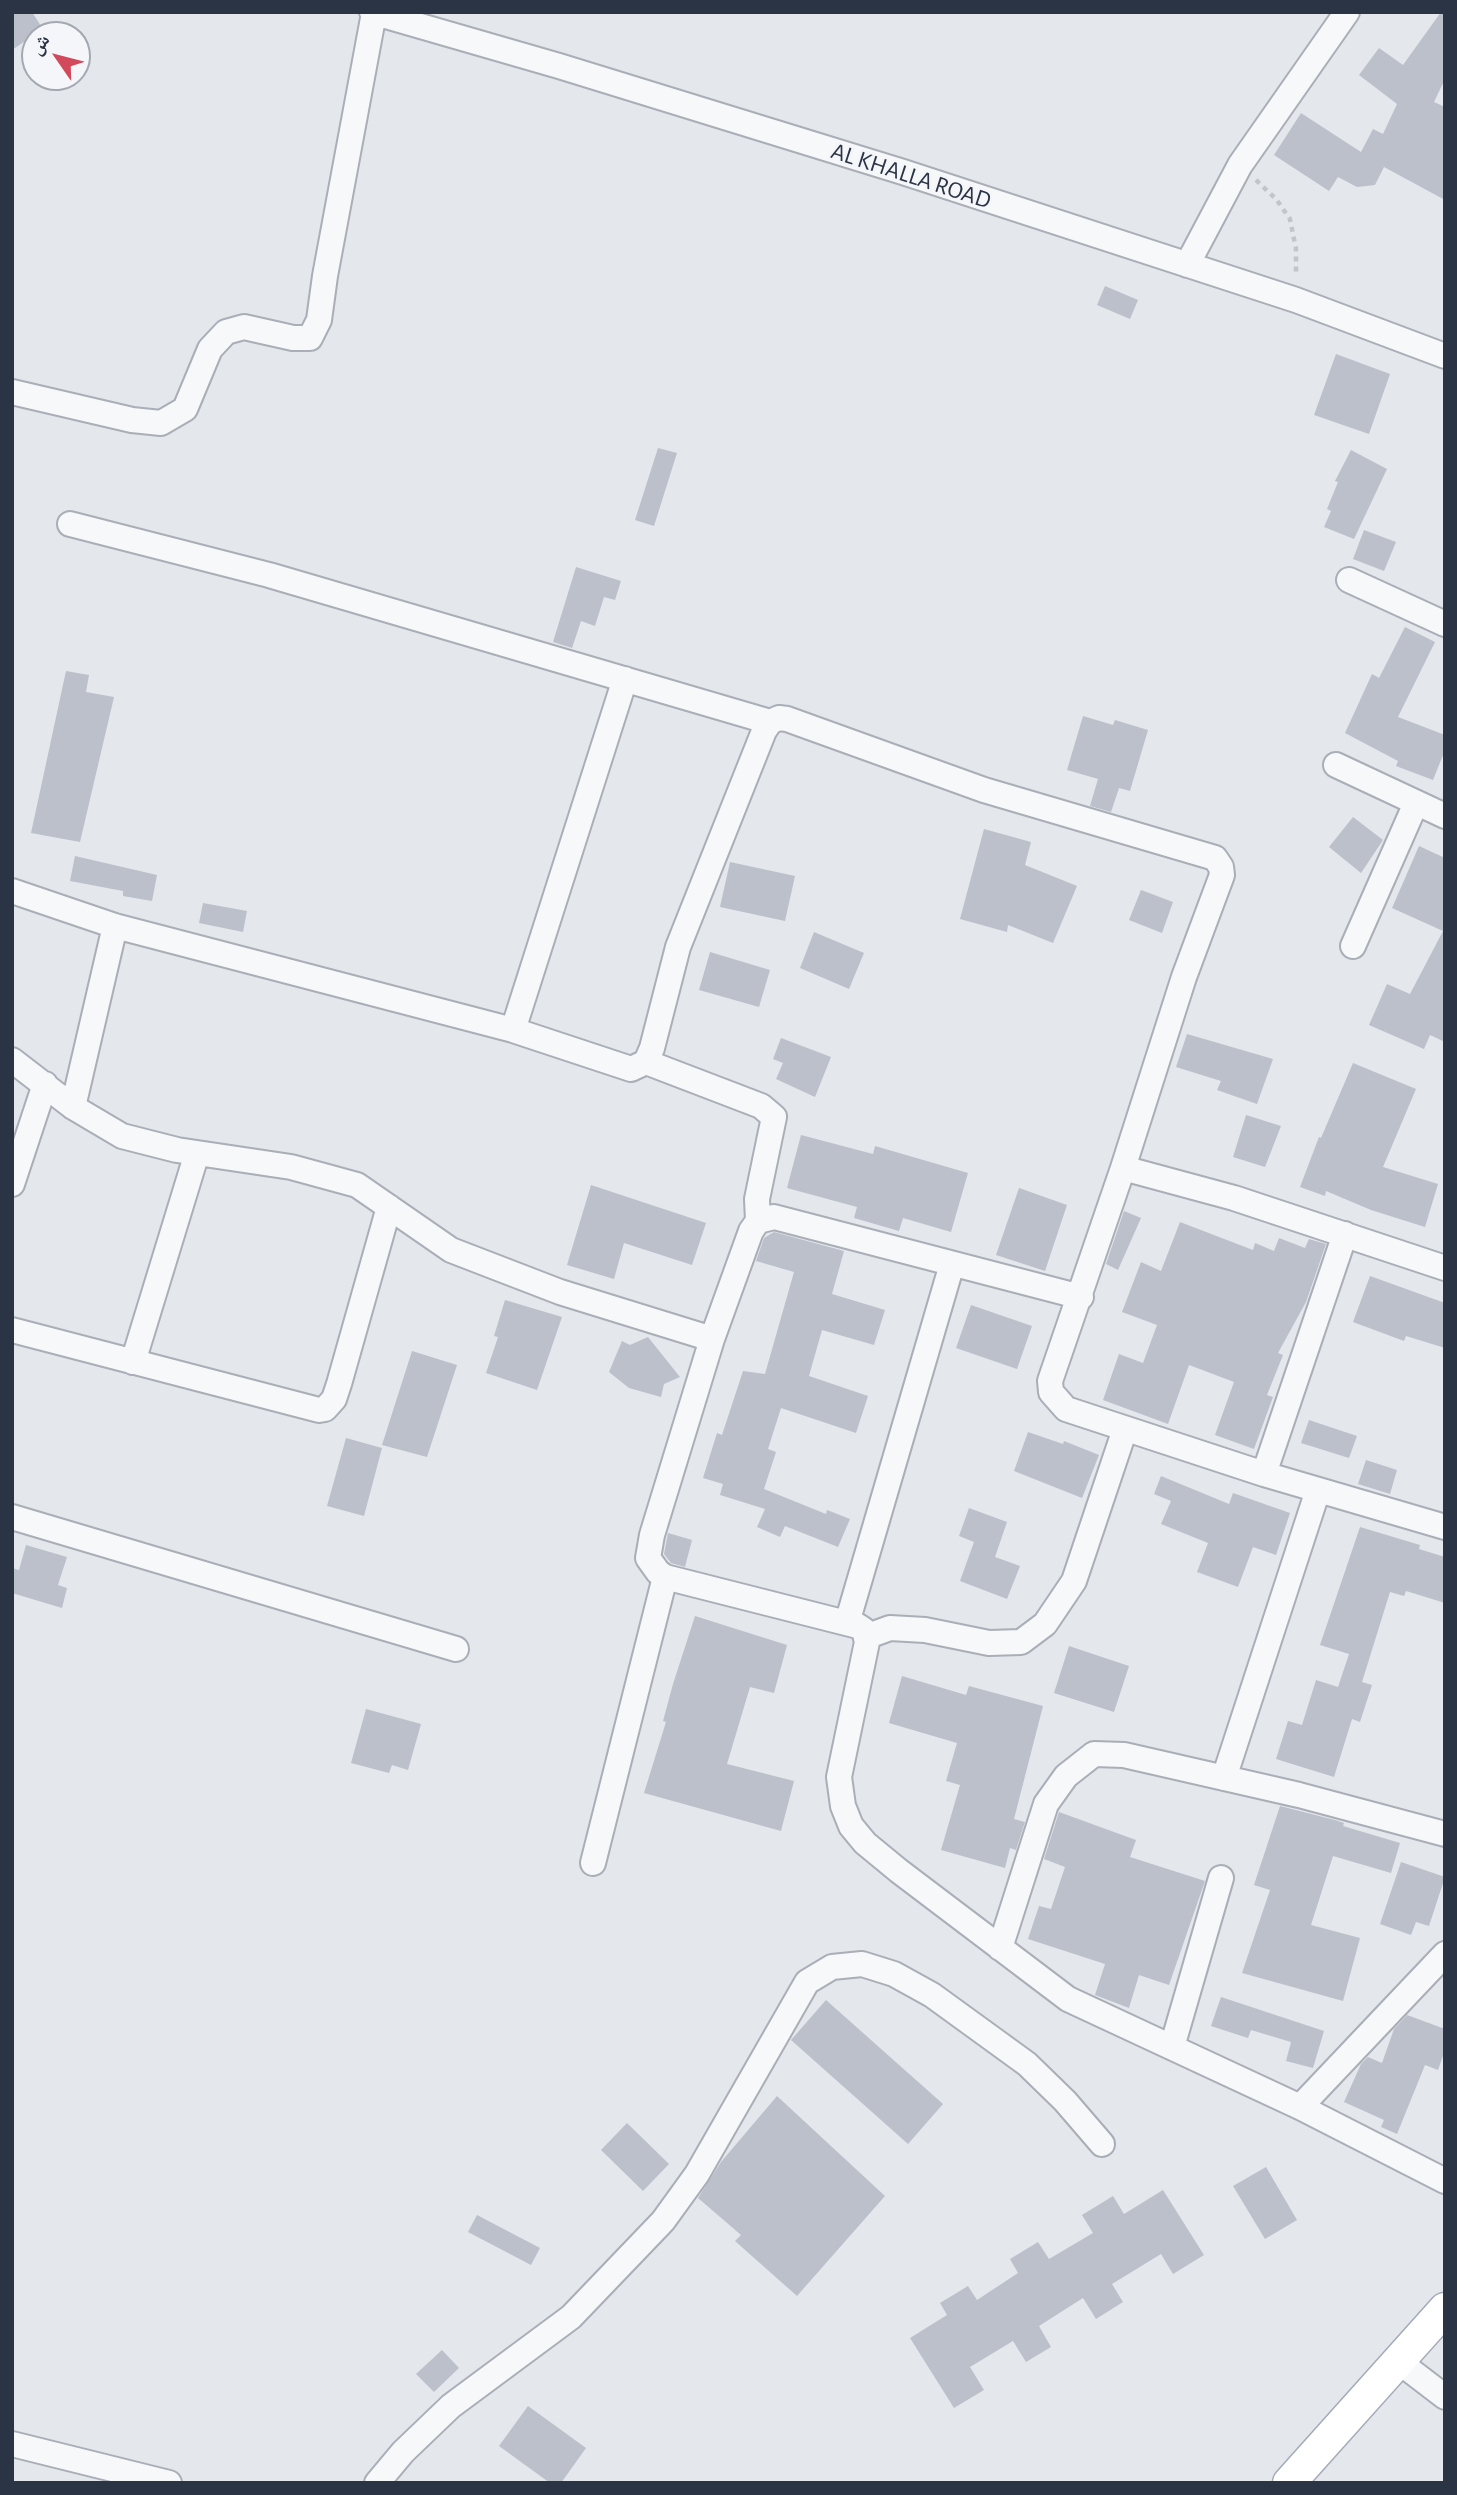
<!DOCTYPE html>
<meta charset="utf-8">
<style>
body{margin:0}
#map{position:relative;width:1457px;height:2495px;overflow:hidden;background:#e4e7ec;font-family:"Alegreya Sans","Noto Naskh Arabic",sans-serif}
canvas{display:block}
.frame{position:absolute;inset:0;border:14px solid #2b3445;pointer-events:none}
.north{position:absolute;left:21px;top:21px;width:70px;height:70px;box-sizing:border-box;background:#f4f6f9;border:2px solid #a4a8b1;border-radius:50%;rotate:305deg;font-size:19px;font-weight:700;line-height:28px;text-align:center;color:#2b3445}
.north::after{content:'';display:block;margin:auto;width:24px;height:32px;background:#d1495b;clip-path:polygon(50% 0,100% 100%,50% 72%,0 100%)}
</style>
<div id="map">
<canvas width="1457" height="2495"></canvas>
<div class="frame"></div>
<div class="north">ش</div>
</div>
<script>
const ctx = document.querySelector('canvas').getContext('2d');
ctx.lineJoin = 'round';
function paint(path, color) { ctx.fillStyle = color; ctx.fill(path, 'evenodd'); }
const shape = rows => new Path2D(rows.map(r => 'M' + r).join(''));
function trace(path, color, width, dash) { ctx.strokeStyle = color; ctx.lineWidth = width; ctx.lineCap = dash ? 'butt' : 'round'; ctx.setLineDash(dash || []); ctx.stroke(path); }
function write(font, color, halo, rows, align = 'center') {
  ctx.font = font + ' "Alegreya Sans",sans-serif'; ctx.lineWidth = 6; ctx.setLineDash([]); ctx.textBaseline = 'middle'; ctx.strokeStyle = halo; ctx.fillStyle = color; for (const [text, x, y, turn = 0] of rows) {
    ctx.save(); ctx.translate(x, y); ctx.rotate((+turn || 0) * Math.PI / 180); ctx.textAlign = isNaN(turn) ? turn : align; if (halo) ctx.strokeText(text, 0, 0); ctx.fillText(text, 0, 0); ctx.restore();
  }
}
paint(shape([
 [12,12,32,12,43,29,12,50],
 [1441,12,1445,12,1445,79,1434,102,1445,107,1445,200,1384,167,1375,185,1357,187,1338,177,1329,191,1274,155,1301,113,1361,152,1373,129,1383,134,1397,104,1359,75,1379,48,1403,65],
 [1105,286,1138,300,1130,319,1097,305],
 [1336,354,1390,374,1369,434,1314,415],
 [658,448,677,453,654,526,635,520],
 [1351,450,1387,469,1354,539,1324,527,1331,511,1327,509,1338,482,1335,481],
 [1364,530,1396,542,1384,571,1353,559],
 [576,567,621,581,615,600,604,597,595,626,581,621,572,648,553,642],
 [1405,627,1435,642,1398,717,1445,735,1445,750,1433,780,1396,766,1398,761,1345,733,1372,674,1379,678],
 [66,671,89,675,86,692,114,697,80,842,31,833],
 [1083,716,1113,725,1115,720,1148,730,1130,791,1119,788,1111,812,1090,806,1098,779,1067,770],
 [1353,817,1383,840,1361,873,1329,847],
 [984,829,1031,842,1025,865,1077,886,1053,943,1008,925,1007,932,960,919],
 [1419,846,1445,858,1445,1042,1430,1035,1424,1049,1369,1025,1387,984,1410,994,1443,931,1392,908],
 [75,856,157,875,152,901,123,896,123,891,70,881],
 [730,862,795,876,785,921,720,907],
 [1141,890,1173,902,1162,933,1129,920],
 [203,903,247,911,243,932,199,923],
 [814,932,864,953,849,989,800,968],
 [710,952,770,970,759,1007,699,990],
 [1187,1034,1273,1059,1257,1104,1217,1090,1221,1081,1176,1067],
 [781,1038,831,1057,815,1097,776,1079,783,1063,773,1059],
 [1353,1063,1416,1089,1383,1167,1438,1184,1425,1227,1371,1210,1326,1191,1325,1196,1300,1187,1319,1137,1321,1138],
 [1246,1115,1281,1126,1265,1167,1233,1157],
 [801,1135,873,1154,875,1146,968,1173,951,1232,903,1218,899,1231,854,1218,857,1207,787,1188],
 [591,1185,706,1223,692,1265,624,1243,614,1279,567,1265],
 [1019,1188,1067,1205,1045,1271,996,1255],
 [1124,1211,1141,1218,1118,1270,1106,1264],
 [1180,1222,1253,1250,1255,1243,1274,1251,1279,1238,1305,1248,1309,1239,1326,1244,1306,1302,1278,1353,1283,1355,1267,1395,1273,1397,1254,1449,1215,1435,1234,1382,1189,1365,1168,1424,1103,1400,1119,1354,1143,1363,1157,1325,1122,1312,1141,1262,1161,1271],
 [774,1232,844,1251,832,1294,885,1310,874,1345,822,1330,809,1376,868,1396,856,1433,781,1408,768,1449,776,1452,764,1489,826,1514,827,1510,850,1519,838,1547,785,1526,780,1537,757,1527,765,1509,720,1495,723,1484,703,1478,717,1433,722,1435,743,1371,765,1374,794,1272,756,1261,764,1238],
 [1370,1276,1445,1303,1445,1348,1406,1336,1404,1341,1353,1322],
 [505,1300,562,1317,537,1390,486,1373,498,1337,494,1336],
 [971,1305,1032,1326,1017,1369,956,1348],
 [648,1337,680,1377,664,1384,661,1397,629,1388,609,1372,622,1341,630,1345],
 [412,1351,457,1365,427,1457,382,1445],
 [1309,1420,1357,1436,1349,1458,1301,1443],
 [1028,1432,1063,1444,1064,1441,1099,1455,1082,1498,1014,1471],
 [346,1438,382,1448,364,1516,327,1506],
 [1366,1460,1397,1470,1390,1494,1358,1484],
 [1161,1476,1229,1504,1233,1493,1290,1513,1276,1555,1253,1547,1238,1587,1197,1572,1208,1543,1161,1524,1171,1501,1154,1494],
 [969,1508,1007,1522,995,1557,1020,1566,1007,1599,960,1581,974,1542,959,1536],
 [1360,1527,1420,1545,1419,1549,1445,1557,1445,1603,1406,1591,1404,1596,1390,1592,1362,1682,1372,1685,1360,1722,1352,1719,1334,1777,1276,1759,1288,1721,1302,1725,1316,1680,1338,1687,1349,1654,1320,1645],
 [668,1533,692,1540,685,1567,671,1563,664,1554],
 [26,1545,67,1557,58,1585,67,1588,62,1608,12,1593,12,1568,19,1570],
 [695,1616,787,1645,774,1693,750,1687,727,1764,794,1781,781,1831,644,1793,666,1722,663,1721,673,1684],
 [1069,1646,1129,1666,1114,1712,1054,1693],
 [902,1676,966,1695,969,1686,1043,1706,1014,1819,1025,1822,1016,1850,1010,1848,1005,1868,941,1850,960,1785,946,1781,957,1743,889,1723],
 [366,1709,421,1724,408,1770,392,1765,389,1773,351,1763],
 [1280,1806,1335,1820,1344,1823,1343,1826,1400,1843,1391,1873,1333,1856,1311,1925,1360,1938,1343,2001,1242,1973,1270,1890,1254,1885],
 [1059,1812,1136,1840,1130,1857,1205,1881,1169,1985,1139,1975,1129,2008,1095,1995,1105,1964,1028,1939,1039,1906,1051,1909,1065,1867,1044,1859],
 [1401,1862,1445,1877,1429,1926,1416,1922,1411,1935,1380,1924],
 [1221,1997,1324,2031,1313,2068,1286,2061,1291,2042,1251,2030,1248,2038,1211,2026],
 [826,2000,943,2104,908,2144,791,2040],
 [1407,2015,1445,2029,1445,2050,1438,2070,1425,2065,1397,2134,1381,2127,1384,2120,1344,2102,1361,2064,1368,2057,1382,2063,1394,2029],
 [777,2096,885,2196,797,2296,735,2241,741,2235,698,2198,721,2162],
 [627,2123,669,2164,643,2191,601,2150],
 [1266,2167,1297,2220,1265,2239,1233,2186],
 [1163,2190,1204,2255,1173,2274,1161,2254,1112,2284,1123,2302,1096,2319,1083,2298,1039,2326,1051,2347,1026,2362,1013,2341,970,2367,984,2390,954,2408,910,2338,947,2315,940,2303,968,2286,977,2300,1018,2273,1010,2259,1038,2242,1049,2259,1093,2233,1082,2215,1113,2196,1124,2214],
 [477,2215,540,2248,531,2265,468,2232],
 [442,2350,459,2368,434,2392,416,2374],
 [528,2406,586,2448,561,2483,550,2483,499,2446]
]), '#bbc0ca');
const minor = shape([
 [372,12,559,66,903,172,1296,300,1445,356],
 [1187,265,1240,165,1347,12],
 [12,392,132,420,161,423,185,409,210,349,226,332,244,327,293,338,310,338,319,320,325,276,374,13],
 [70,524,269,575,770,722],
 [1349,580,1445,624],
 [1336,765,1445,816],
 [12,891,115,926,513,1030,631,1069,646,1062,652,1048,678,947,764,731,770,722,779,718,787,719,984,790,1215,858,1221,867,1222,875,1184,977,1123,1168],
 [1353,946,1416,803],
 [513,1030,625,679],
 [12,1060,73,1107,122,1136,177,1150,291,1167,357,1185,451,1250,560,1292,712,1339],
 [646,1062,761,1106,774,1117,757,1199,758,1221],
 [73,1107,115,926],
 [12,1184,45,1084],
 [1445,1268,1234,1198,1123,1168,1050,1381,1051,1392,1066,1409,1264,1474,1445,1527],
 [1081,1297,774,1217,758,1221,751,1231,712,1339,652,1535,648,1558,658,1572,665,1577,858,1626,864,1630,867,1642,839,1777,843,1806,851,1826,865,1843,899,1871,1068,1999,1300,2107,1445,2181],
 [12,1330,319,1410,325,1409,334,1399,339,1384,389,1207],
 [133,1362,197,1153],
 [1264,1474,1345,1234],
 [12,1517,456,1649],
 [847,1623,952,1264],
 [868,1636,890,1628,925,1630,989,1643,1021,1642,1045,1624,1074,1581,1125,1429],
 [1224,1778,1318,1490],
 [593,1863,665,1577],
 [1000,1948,1046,1804,1066,1776,1094,1754,1124,1755,1299,1795,1445,1834],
 [1172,2047,1221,1878],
 [1300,2107,1445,1954],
 [1398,2361,1445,2397],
 [12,2444,169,2483],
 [377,2483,403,2452,451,2406,571,2317,663,2221,697,2174,807,1982,832,1967,862,1964,894,1974,932,1995,1027,2064,1065,2101,1102,2144]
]);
const major = shape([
 [1289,2483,1445,2309]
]);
trace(minor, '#a9aeb7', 28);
trace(major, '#a3abb8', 35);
trace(shape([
 [1256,180,1276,199,1290,219,1296,249,1296,276]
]), '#c2c5cb', 4.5, [5, 5]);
trace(minor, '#f7f8fa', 24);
trace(major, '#fff', 32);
write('24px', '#2b3445', '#f4f6f9', [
 ["AL KHALLA ROAD",911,176,18]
]);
</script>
